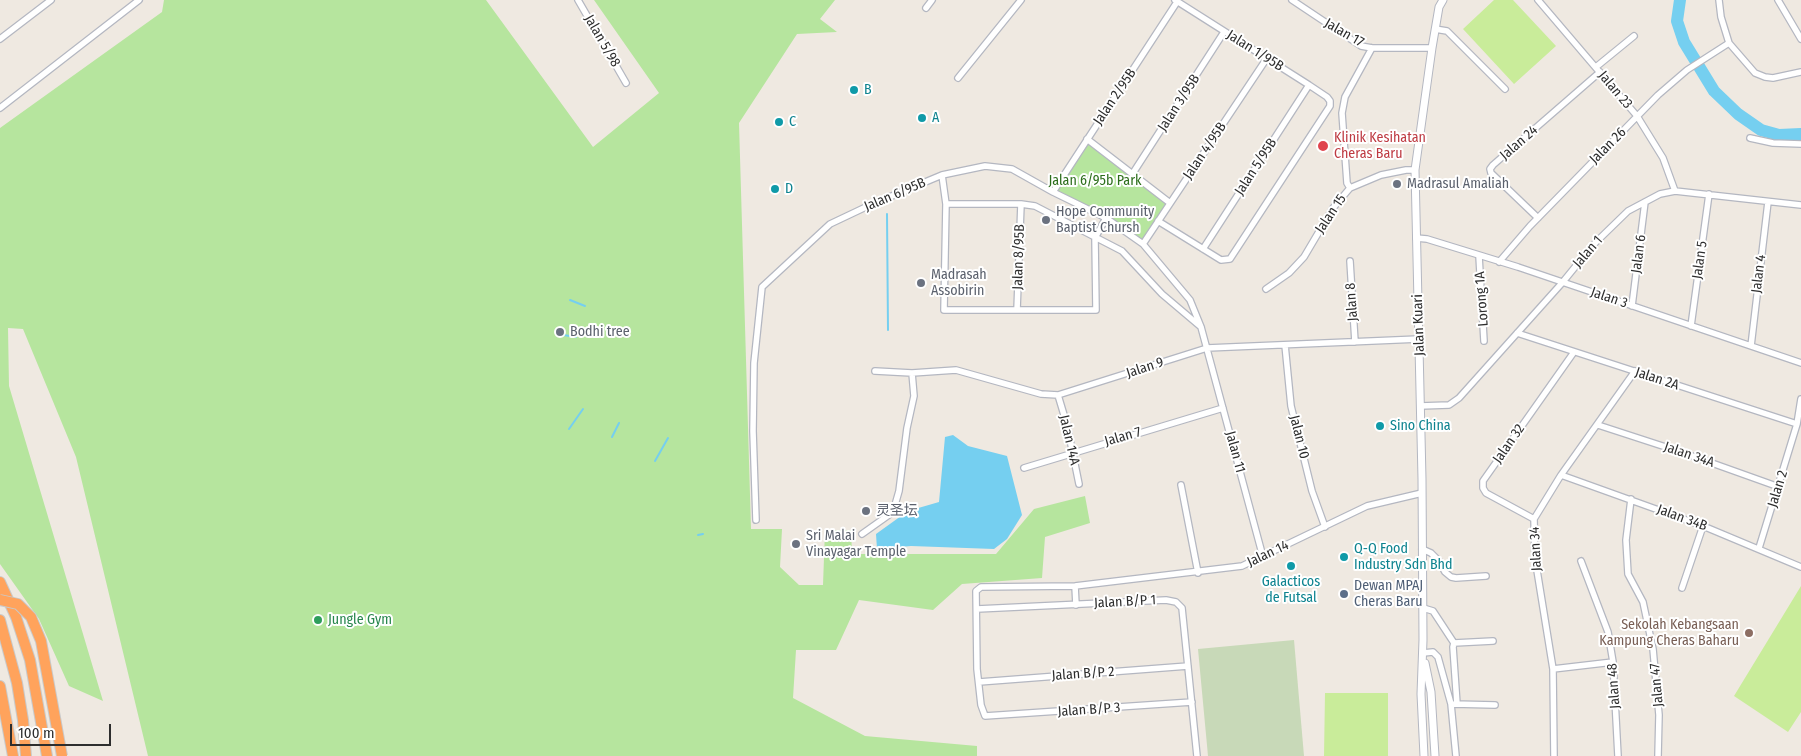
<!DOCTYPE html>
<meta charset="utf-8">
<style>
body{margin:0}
#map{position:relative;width:1801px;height:756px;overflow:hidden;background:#efe9e1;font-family:"Fira Sans Condensed",sans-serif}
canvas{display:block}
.scale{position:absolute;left:10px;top:724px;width:101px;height:22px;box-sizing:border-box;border:2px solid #2e2e2e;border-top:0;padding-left:6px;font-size:15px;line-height:18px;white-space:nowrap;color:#2e2e2e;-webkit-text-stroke:4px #fff;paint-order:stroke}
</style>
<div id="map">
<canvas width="1801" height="756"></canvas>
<div class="scale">100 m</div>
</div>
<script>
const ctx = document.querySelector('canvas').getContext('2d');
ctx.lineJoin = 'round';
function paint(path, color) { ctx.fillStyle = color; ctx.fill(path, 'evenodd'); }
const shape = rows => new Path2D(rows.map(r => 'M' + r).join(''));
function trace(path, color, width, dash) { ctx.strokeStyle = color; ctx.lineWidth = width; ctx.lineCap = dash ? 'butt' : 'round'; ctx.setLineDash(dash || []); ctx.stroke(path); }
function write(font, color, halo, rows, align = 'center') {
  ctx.font = font + ' "Fira Sans Condensed","Noto Sans SC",sans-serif'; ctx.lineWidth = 4; ctx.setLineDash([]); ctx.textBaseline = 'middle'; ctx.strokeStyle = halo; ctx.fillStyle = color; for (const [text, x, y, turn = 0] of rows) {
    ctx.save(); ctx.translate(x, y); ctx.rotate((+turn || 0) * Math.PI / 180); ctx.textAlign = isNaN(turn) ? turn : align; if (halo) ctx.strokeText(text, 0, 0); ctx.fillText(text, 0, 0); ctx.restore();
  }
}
paint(shape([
 [164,0,486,0,593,147,659,93,594,0,835,0,820,19,837,32,797,34,739,123,751,529,782,529,780,567,799,585,823,585,825,530,851,530,852,554,996,554,1034,509,1085,496,1090,523,1045,537,1042,578,962,584,933,610,859,600,836,650,796,650,793,698,865,736,977,746,977,756,148,756,76,457,23,329,8,328,9,386,103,701,69,686,39,619,0,564,0,128,162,12],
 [1087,139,1170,203,1143,244,1106,218,1053,192]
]), '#b6e59e');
paint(shape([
 [1294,640,1304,756,1208,756,1198,649]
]), '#c8d9b8');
paint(shape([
 [1494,0,1513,0,1556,46,1514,84,1463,29],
 [1801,586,1801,712,1788,732,1734,696],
 [1325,693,1388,693,1388,756,1324,756]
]), '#c9ec9a');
paint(shape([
 [953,435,968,446,1007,456,1022,515,1007,539,994,549,911,546,877,549,876,534,908,511,939,502,945,437]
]), '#75cff0');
trace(shape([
 [887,214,888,330],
 [570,300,585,306],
 [557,334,576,337],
 [569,429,583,409],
 [612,437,619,423],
 [655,461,668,438],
 [698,535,703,534]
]), '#75cff0', 2);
trace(shape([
 [1680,0,1677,21,1684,42,1714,91,1738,114,1761,130,1779,135,1801,134]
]), '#75cff0', 12);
const minor = shape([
 [578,0,626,83],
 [1292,0,1361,46,1372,48,1432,48],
 [1538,0,1637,116,1663,158,1675,191],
 [1719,0,1721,17,1729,43,1755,73,1765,77,1773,78,1801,72],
 [1778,0,1801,39],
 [926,8,932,0],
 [1435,29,1447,31,1505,89],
 [0,39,51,0],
 [1596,67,1634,36],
 [958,78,1021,0],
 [0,108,139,0],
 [1750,138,1773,143,1801,144],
 [1087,139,1170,203],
 [1133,173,1224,32],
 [942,175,946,204,944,310,1096,310,1095,238,1106,218],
 [1350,188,1347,183,1342,113,1345,97,1372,48],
 [1053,192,1177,2],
 [946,204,1021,204,1035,206,1122,251,1162,294,1201,327],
 [1538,218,1491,173,1490,169,1493,165,1600,72],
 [1158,221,1221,260,1230,259,1330,106,1330,101,1327,97,1309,85,1175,0],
 [1416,238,1427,239,1518,267,1801,363],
 [1143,244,1267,58],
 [1203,249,1309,85],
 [1479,256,1484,341],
 [1350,261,1355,342],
 [1499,262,1530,226,1658,95,1687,70,1729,43],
 [1266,289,1289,273,1304,257,1333,208,1350,188,1381,175,1406,170,1415,170],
 [1632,306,1645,202],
 [1017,310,1021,204],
 [1691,326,1709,194],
 [1517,333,1797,424],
 [1285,345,1291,406,1312,491,1325,527],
 [1751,346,1768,202],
 [875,371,912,373,956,370,1041,394,1058,395,1207,348,1419,339],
 [1058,395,1067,425,1079,484],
 [1420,406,1449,405,1459,398,1562,283,1593,245,1628,211,1660,194,1675,191,1801,205],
 [1598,425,1681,452,1779,487],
 [1024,468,1223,408],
 [1561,475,1703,526,1801,567],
 [1181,485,1198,573],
 [1631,499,1626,540,1628,574,1643,602,1653,649,1659,715,1658,756],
 [1534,519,1486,493,1483,488,1483,481,1574,352],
 [756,520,753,431,754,363,762,287,830,224,868,206,942,175,985,166,1012,169,1053,192,1106,218,1143,244,1190,300,1201,327,1263,557],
 [862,534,893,512,899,491,907,428,914,396,912,373],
 [1759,548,1797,424,1801,399],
 [1422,549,1431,553,1439,561,1445,572,1451,577,1456,578,1486,576],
 [1581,561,1608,632,1613,662,1618,756],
 [1075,586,1076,605],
 [1682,588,1703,526],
 [1423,608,1433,611,1454,643],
 [977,609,1166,600,1176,602,1182,608,1197,756],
 [1423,653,1433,652,1438,657,1451,704,1456,756],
 [1553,669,1613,662],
 [979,682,1188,666],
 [1192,702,985,716,981,705,977,669,976,591,981,587,1075,586,1242,566,1367,506,1422,493],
 [1453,704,1495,705],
 [1457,704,1453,647,1454,643,1493,641],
 [1554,756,1553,669,1535,558,1534,519,1561,475,1635,371]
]);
const tertiary = shape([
 [1425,663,1431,692,1435,756],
 [1424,756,1421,694,1423,640,1422,479,1415,170,1432,48,1439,7,1443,0]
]);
const motorway = shape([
 [0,582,16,617,30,660,47,756],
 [0,620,17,683,23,720,26,756],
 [0,686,13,756]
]);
trace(minor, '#b4b7c1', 8);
trace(tertiary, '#b4b7c1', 9);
trace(motorway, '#c9c9c9', 12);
trace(minor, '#fff', 5.5);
trace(tertiary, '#fff', 7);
trace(motorway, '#ffa35c', 10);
const motorwayBridge = shape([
 [0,600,18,604,31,617,41,641,62,756]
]);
trace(motorwayBridge, '#c9c9c9', 12, []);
trace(motorwayBridge, '#ffa35c', 10);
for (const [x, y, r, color] of [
 [854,90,5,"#0f9aa8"],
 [922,118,5,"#0f9aa8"],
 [779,122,5,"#0f9aa8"],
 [1323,146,6,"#e0444e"],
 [1397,184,5,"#6b7280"],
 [775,189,5,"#0f9aa8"],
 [1046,220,5,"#6b7280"],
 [921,283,5,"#6b7280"],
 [560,332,5,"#6b7280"],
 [1380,426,5,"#0f9aa8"],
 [866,511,5,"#6b7280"],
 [796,544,5,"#6b7280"],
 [1344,557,5,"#0f9aa8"],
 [1291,566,5,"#0f9aa8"],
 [1344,594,5,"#5c6f8a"],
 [318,620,5,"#2e9e5b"],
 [1749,633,5,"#8d6e63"]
]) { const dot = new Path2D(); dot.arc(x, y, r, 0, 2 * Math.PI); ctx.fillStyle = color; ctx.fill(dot); trace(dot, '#fff', 2); }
write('14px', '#2e2e2e', '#fff', [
 ["Jalan 17",1344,33,30],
 ["Jalan 5/98",602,41,60],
 ["Jalan 1/95B",1255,51,32],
 ["Jalan 23",1615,90,50],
 ["Jalan 2/95B",1115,97,-56],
 ["Jalan 3/95B",1179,103,-57],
 ["Jalan 24",1519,143,-41],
 ["Jalan 26",1608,146,-45],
 ["Jalan 4/95B",1205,151,-56],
 ["Jalan 5/95B",1256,167,-57],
 ["Jalan 6/95B",895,195,-23],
 ["Jalan 15",1331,214,-56],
 ["Jalan 1",1588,252,-49],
 ["Jalan 6",1639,254,-82],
 ["Jalan 8/95B",1019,257,-88],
 ["Jalan 5",1700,260,-82],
 ["Jalan 4",1759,274,-83],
 ["Jalan 3",1609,298,19],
 ["Lorong 1A",1482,299,-94],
 ["Jalan 8",1352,302,-94],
 ["Jalan Kuari",1419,325,-92],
 ["Jalan 9",1145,368,-18],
 ["Jalan 2A",1657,379,18],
 ["Jalan 7",1123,437,-16],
 ["Jalan 10",1299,437,76],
 ["Jalan 14A",1069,440,77],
 ["Jalan 32",1509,444,-55],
 ["Jalan 11",1235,452,75],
 ["Jalan 34A",1689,455,19],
 ["Jalan 2",1778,489,-73],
 ["Jalan 34B",1682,518,20],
 ["Jalan 34",1536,549,-93],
 ["Jalan 14",1268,554,-25],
 ["Jalan B/P 1",1125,602,-3],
 ["Jalan B/P 2",1083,674,-4],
 ["Jalan 47",1657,685,-95],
 ["Jalan 48",1614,686,-94],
 ["Jalan B/P 3",1089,710,-4]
]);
write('14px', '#0d838f', '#fff', [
 ["B",864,90],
 ["A",932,118],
 ["C",789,122],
 ["D",785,189],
 ["Sino China",1390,426],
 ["Q-Q Food",1354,549],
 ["Industry Sdn Bhd",1354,565],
 ["Galacticos",1291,582,"center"],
 ["de Futsal",1291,598,"center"]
], 'left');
write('14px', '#be3a42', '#fff', [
 ["Klinik Kesihatan",1334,138],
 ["Cheras Baru",1334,154]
], 'left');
write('14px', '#2c6e1b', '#fff', [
 ["Jalan 6/95b Park",1095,181]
]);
write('14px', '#5b616d', '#fff', [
 ["Madrasul Amaliah",1407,184],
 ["Hope Community",1056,212],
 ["Baptist Chursh",1056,228],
 ["Madrasah",931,275],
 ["Assobirin",931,291],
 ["Bodhi tree",570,332],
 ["灵圣坛",876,511],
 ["Sri Malai",806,536],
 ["Vinayagar Temple",806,552]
], 'left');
write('14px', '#4e5e75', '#fff', [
 ["Dewan MPAJ",1354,586],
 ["Cheras Baru",1354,602]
], 'left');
write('14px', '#27864d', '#fff', [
 ["Jungle Gym",328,620]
], 'left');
write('14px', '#785e54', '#fff', [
 ["Sekolah Kebangsaan",1739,625],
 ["Kampung Cheras Baharu",1739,641]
], 'right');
</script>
